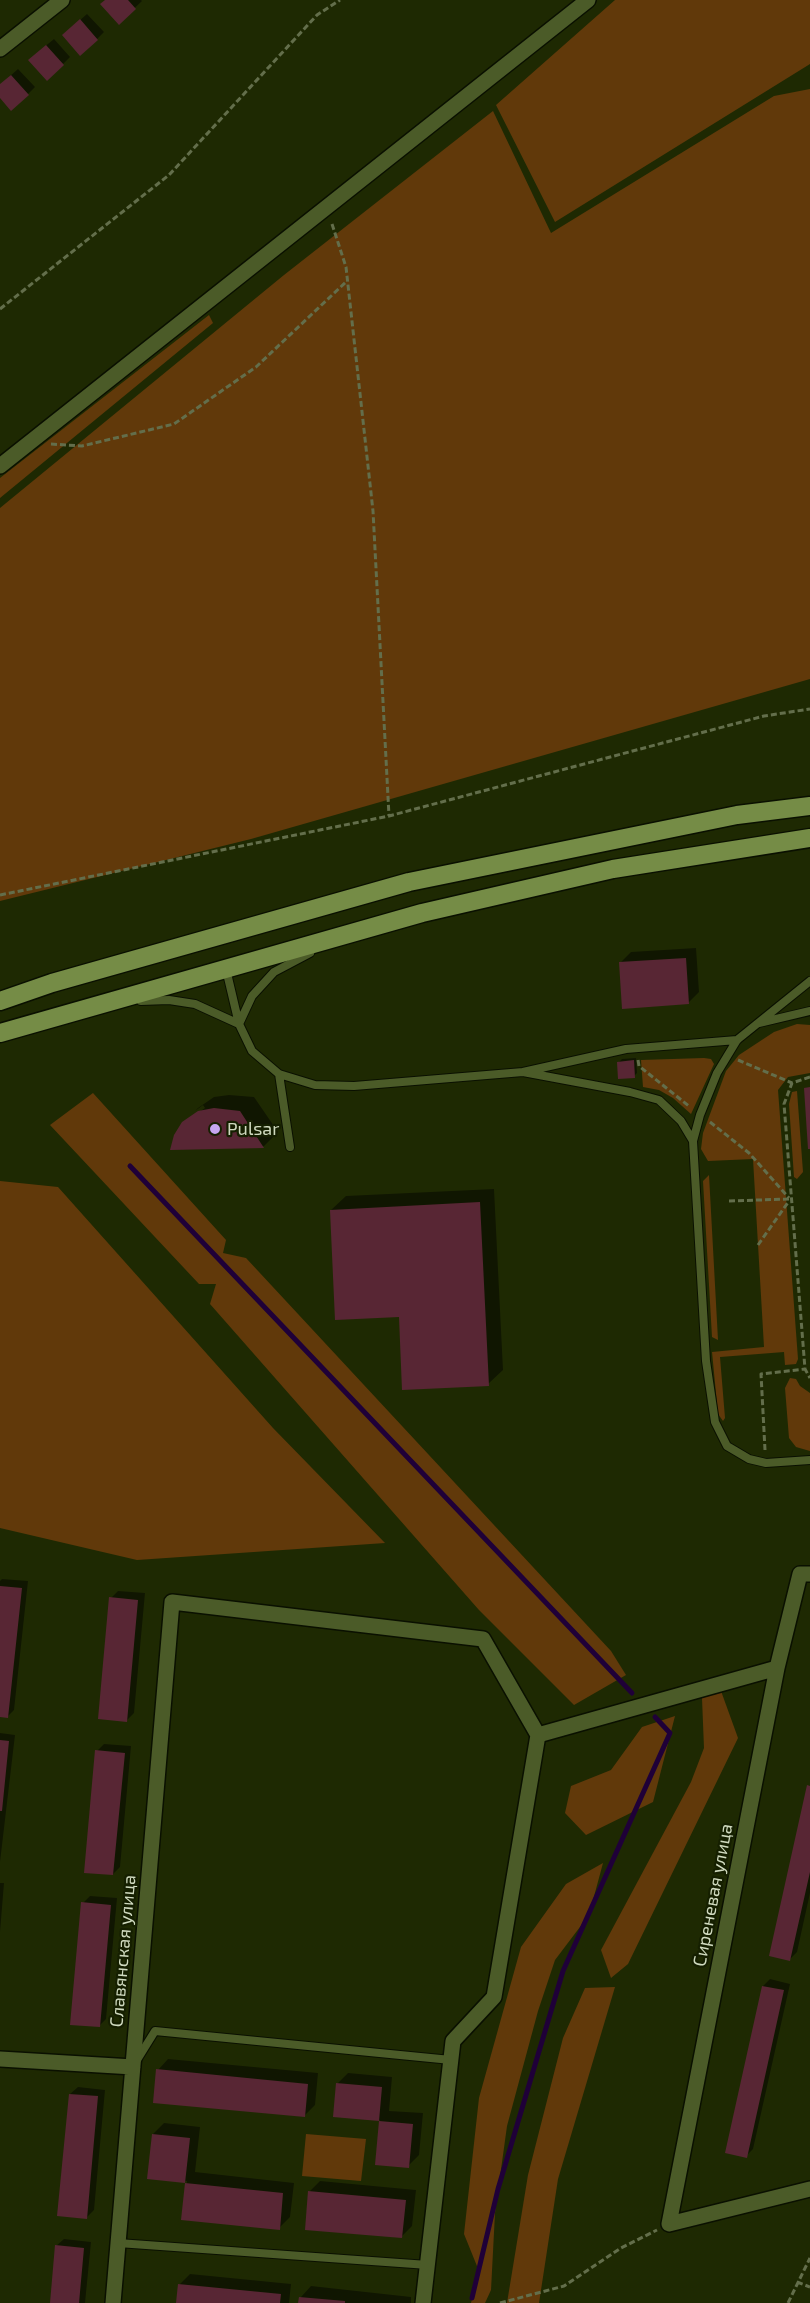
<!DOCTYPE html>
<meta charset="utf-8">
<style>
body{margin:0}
canvas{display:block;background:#1e2902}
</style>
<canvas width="810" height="2303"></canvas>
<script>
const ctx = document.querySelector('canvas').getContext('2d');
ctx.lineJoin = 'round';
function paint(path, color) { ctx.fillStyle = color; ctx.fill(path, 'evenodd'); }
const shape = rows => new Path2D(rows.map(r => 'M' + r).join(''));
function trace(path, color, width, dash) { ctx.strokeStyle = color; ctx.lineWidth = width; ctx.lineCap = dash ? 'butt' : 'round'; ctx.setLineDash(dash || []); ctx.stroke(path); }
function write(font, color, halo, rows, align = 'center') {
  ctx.font = font + ' "Exo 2",sans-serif'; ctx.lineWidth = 4.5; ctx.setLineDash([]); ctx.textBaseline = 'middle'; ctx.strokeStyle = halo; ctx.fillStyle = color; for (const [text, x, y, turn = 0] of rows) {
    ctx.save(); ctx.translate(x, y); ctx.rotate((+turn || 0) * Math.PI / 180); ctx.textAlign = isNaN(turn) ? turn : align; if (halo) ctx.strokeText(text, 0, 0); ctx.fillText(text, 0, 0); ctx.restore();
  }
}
paint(shape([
 [615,0,810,0,810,64,555,222,496,105],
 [810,89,810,679,251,839,0,901,0,508,284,275,493,111,551,233,774,96],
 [209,315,213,323,0,498,0,478],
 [797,1024,810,1025,810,1073,788,1077,778,1090,798,1359,796,1364,785,1365,784,1352,720,1357,725,1418,723,1421,718,1414,712,1352,764,1347,753,1159,708,1161,701,1149,703,1133,726,1071,739,1055,774,1032],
 [704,1058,711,1059,714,1064,691,1114,673,1098,659,1090,643,1087,641,1060],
 [797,1091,803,1172,797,1179,794,1177,789,1104,792,1092],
 [93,1093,226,1240,223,1253,246,1258,611,1651,626,1675,574,1705,479,1610,210,1304,216,1284,199,1284,50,1125],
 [709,1175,718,1340,712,1337,703,1181],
 [0,1181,58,1187,273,1428,385,1543,137,1560,0,1528],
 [790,1378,796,1379,800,1386,810,1393,810,1451,796,1447,789,1438,785,1388],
 [721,1691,738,1738,628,1964,611,1978,601,1950,691,1782,704,1748,702,1698],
 [675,1716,653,1802,586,1835,565,1813,571,1786,611,1770,642,1727],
 [603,1863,589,1915,555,1960,538,2011,507,2126,495,2213,491,2290,485,2303,471,2303,479,2271,464,2234,479,2098,521,1947,566,1884],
 [615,1987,558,2179,539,2303,507,2303,528,2175,563,2038,585,1988],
 [306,2134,366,2139,361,2181,302,2176]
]), '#61390a');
paint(shape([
 [107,0,141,0,142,1,119,23],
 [87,14,104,32,97,39,71,28],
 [54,39,70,57,63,64,37,53],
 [18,69,35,87,28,94,0,96,0,85],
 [696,948,699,992,688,1003,620,963,631,952],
 [636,1058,637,1073,634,1076,619,1062,622,1059],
 [229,1095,254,1097,278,1132,264,1146,172,1148,183,1123,205,1108,203,1105,195,1111,198,1108,214,1097],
 [494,1189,503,1370,488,1384,400,1315,331,1210,346,1196],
 [2,1579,28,1581,14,1710,7,1717,0,1716,0,1581],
 [118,1591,145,1593,134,1713,127,1720,111,1598],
 [0,1733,15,1735,0,1862],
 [104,1744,131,1746,120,1867,113,1874,97,1751],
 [810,1785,810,1893,797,1952,790,1959],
 [0,1883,4,1883,0,1932],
 [90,1896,117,1898,106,2019,99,2026,83,1903],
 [770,1979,790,1984,753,2149,746,2156,763,1986],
 [168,2059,318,2073,315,2105,304,2116,158,2070],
 [348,2073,392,2077,389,2111,423,2113,419,2155,408,2166,377,2163,380,2120,334,2116,337,2084],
 [78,2087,105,2090,94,2210,87,2217,70,2094],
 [164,2123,200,2127,195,2172,294,2183,290,2217,279,2228,183,2218,187,2181,149,2177,153,2134],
 [320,2181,416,2190,412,2226,401,2237,309,2192],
 [64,2239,91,2242,85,2303,51,2303,56,2246],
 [190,2274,291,2284,289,2303,178,2303,179,2285],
 [311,2286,411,2297,411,2303,300,2303,301,2297]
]), '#0007');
trace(shape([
 [130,1166,632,1693],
 [472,2298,498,2189,563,1971,670,1733,655,1717]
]), '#1f0038', 5);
paint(shape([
 [105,0,128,0,136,9,119,25,100,4],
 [80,19,98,40,80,56,62,35],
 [46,45,64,65,47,81,28,60],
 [11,75,29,95,11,111,0,98,0,84],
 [686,958,689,1004,622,1009,619,962],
 [634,1060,635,1078,618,1079,617,1062],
 [810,1087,810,1149,808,1149,804,1088],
 [214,1108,240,1111,264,1148,170,1150,174,1135,182,1122,198,1111],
 [480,1202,489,1386,402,1390,399,1317,335,1320,330,1210],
 [0,1586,22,1588,8,1718,0,1717],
 [109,1597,138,1600,127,1722,98,1719],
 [0,1740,9,1741,2,1811,0,1811],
 [95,1750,125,1753,113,1875,84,1873],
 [807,1785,810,1786,810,1872,790,1961,769,1956],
 [81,1902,111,1905,100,2027,70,2025],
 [762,1986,784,1990,747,2158,725,2153],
 [156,2069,308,2084,305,2117,153,2103],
 [336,2083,382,2087,379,2121,333,2117],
 [69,2094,98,2096,87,2219,57,2216],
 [379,2121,413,2124,409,2168,375,2165],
 [152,2134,190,2138,185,2183,283,2193,280,2230,181,2220,185,2183,147,2179],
 [308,2191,406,2200,402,2238,305,2230],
 [55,2245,84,2248,79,2303,50,2303],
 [178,2284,281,2294,280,2303,176,2303],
 [299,2297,345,2301,345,2303,298,2303]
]), '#582634');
const lane = shape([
 [226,969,239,1024,252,1051,279,1074,315,1085,354,1086,523,1072],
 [141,1001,169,1000,195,1004,239,1024,252,996,274,972,310,953],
 [759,1023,810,1011],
 [737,1040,626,1049,523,1072,630,1092,659,1100,681,1121,693,1141,706,1361,715,1422,727,1446,749,1459,766,1463,810,1460],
 [279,1074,290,1147],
 [693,1141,700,1115,717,1073,737,1040,810,981],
 [137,2060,155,2031,451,2060],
 [118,2243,428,2265]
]);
const street = shape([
 [0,49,62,0],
 [0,466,588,0],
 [810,1574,800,1574,777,1668,669,2224,810,2189],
 [538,1735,777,1668],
 [0,2059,133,2067],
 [113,2303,172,1602,483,1639,538,1735,494,1997,453,2041,423,2303]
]);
const primary = shape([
 [0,1001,52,983,409,882,737,815,810,806],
 [0,1033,422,913,613,869,810,838]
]);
trace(lane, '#0a1000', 10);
trace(street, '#0a1000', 18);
trace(primary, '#0a1000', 21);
trace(shape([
 [332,224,346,267,373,511,389,816],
 [0,309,169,175,317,15,340,0],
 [51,444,82,446,174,424,256,367,348,280],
 [0,895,389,816,764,716,810,709],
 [638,1060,639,1066,690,1107],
 [738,1060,792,1083],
 [810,1077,792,1083,784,1104,805,1369,810,1378],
 [710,1122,749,1153,789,1198],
 [729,1201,790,1199],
 [758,1245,789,1201],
 [765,1450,761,1374,805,1369],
 [797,2282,810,2287],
 [500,2303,564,2286,621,2248,657,2230],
 [788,2303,810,2258]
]), '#636e4b', 3, [6, 3]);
trace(lane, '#4b5b28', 8);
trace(street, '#4b5b28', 15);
trace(primary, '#758c46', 18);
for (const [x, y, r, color] of [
 [215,1129,6,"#c6a6f0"]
]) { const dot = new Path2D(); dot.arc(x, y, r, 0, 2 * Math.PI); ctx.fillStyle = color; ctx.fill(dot); trace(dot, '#151f00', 2); }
write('18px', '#d0dabf', '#151f00', [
 ["Pulsar",227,1129]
], 'left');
write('18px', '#d0dabf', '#151f00', [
 ["Сиреневая улица",713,1895,-79],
 ["Славянская улица",123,1951,-85]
]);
</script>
